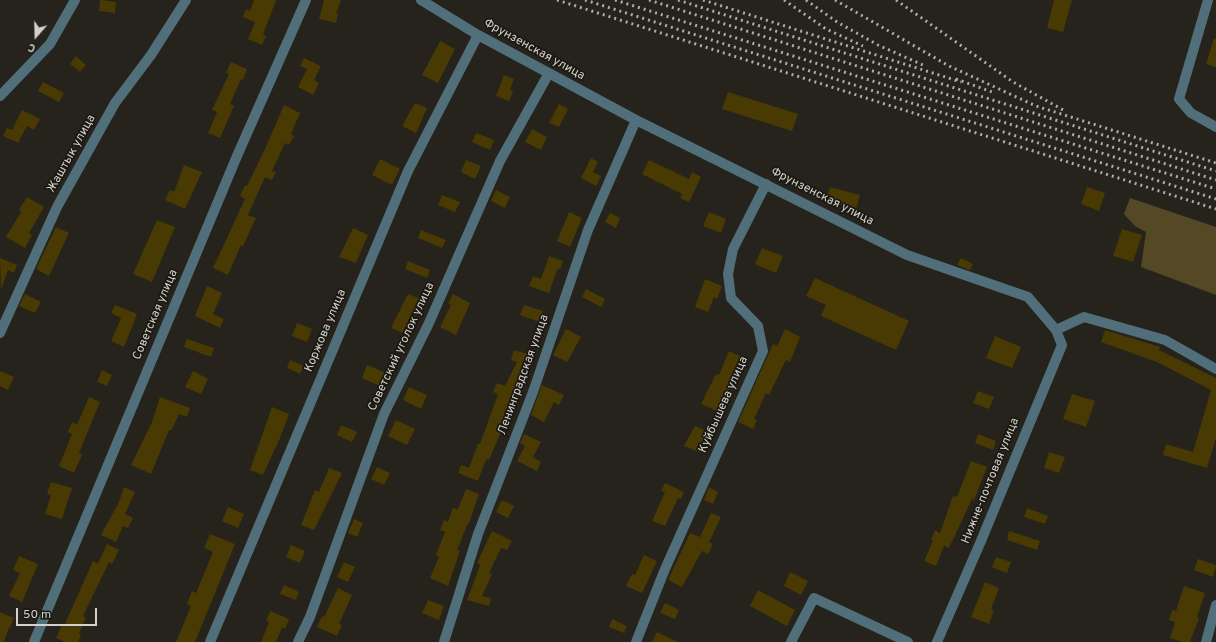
<!DOCTYPE html>
<meta charset="utf-8">
<style>
body{margin:0}
#map{position:relative;width:1216px;height:642px;overflow:hidden;background:#25231c;font-family:Overpass,sans-serif}
canvas{display:block}
.north{position:absolute;left:16px;top:16px;width:40px;height:40px;-webkit-text-stroke:3px #1b1912;paint-order:stroke;rotate:200deg;font-size:11px;font-weight:700;line-height:16px;text-align:center;color:#d3d1cd}
.north::after{content:'';display:block;margin:auto;width:14px;height:18px;background:#d3d1cd;clip-path:polygon(50% 0,100% 100%,50% 72%,0 100%)}
.scale{position:absolute;left:16px;top:608px;width:81px;height:18px;box-sizing:border-box;border:2px solid #d3d1cd;border-top:0;padding-left:5px;font-size:12px;line-height:14px;white-space:nowrap;color:#d3d1cd;-webkit-text-stroke:3px #1b1912;paint-order:stroke}
</style>
<div id="map">
<canvas width="1216" height="642"></canvas>
<div class="north">С</div>
<div class="scale">50 m</div>
</div>
<script>
const ctx = document.querySelector('canvas').getContext('2d');
ctx.lineJoin = 'round';
function paint(path, color) { ctx.fillStyle = color; ctx.fill(path, 'evenodd'); }
const shape = rows => new Path2D(rows.map(r => 'M' + r).join(''));
function trace(path, color, width, dash) { ctx.strokeStyle = color; ctx.lineWidth = width; ctx.lineCap = dash ? 'butt' : 'round'; ctx.setLineDash(dash || []); ctx.stroke(path); }
function write(font, color, halo, rows, align = 'center') {
  ctx.font = font + ' Overpass,sans-serif'; ctx.lineWidth = 3.5; ctx.setLineDash([]); ctx.textBaseline = 'middle'; ctx.strokeStyle = halo; ctx.fillStyle = color; for (const [text, x, y, turn = 0] of rows) {
    ctx.save(); ctx.translate(x, y); ctx.rotate((+turn || 0) * Math.PI / 180); ctx.textAlign = isNaN(turn) ? turn : align; if (halo) ctx.strokeText(text, 0, 0); ctx.fillText(text, 0, 0); ctx.restore();
  }
}
paint(shape([
 [1130,198,1216,227,1216,295,1141,267,1146,232,1135,226,1124,214]
]), '#544924');
paint(shape([
 [100,0,116,2,115,13,99,11],
 [254,0,276,0,263,35,266,36,262,45,248,39,255,22,243,17,246,9,250,11],
 [324,0,341,0,336,14,338,14,336,23,319,19],
 [1054,0,1072,0,1063,32,1047,28],
 [1214,38,1216,39,1216,67,1206,64],
 [440,41,455,49,438,83,422,75],
 [76,56,86,65,80,72,70,64],
 [304,58,321,66,314,80,319,83,313,95,298,87,307,69,300,66],
 [231,62,247,69,243,80,241,79,230,104,234,106,220,138,208,133,217,112,212,110,229,74,226,73],
 [504,75,514,79,510,90,513,91,509,101,496,96],
 [43,82,64,93,59,102,38,91],
 [728,92,798,114,792,131,722,109],
 [415,103,427,108,416,133,402,126],
 [559,104,568,109,559,127,549,123],
 [284,105,300,113,291,134,294,136,289,145,285,143,272,171,276,172,272,180,265,177,248,215,256,218,243,246,241,245,228,275,213,268,245,199,240,196,245,185,247,186,265,149],
 [22,110,40,119,34,130,27,126,18,143,3,136,7,128,12,130],
 [532,129,547,137,541,150,525,142],
 [476,133,494,140,490,150,472,142],
 [591,158,598,162,593,172,601,176,596,186,581,178],
 [380,159,400,169,392,185,372,175],
 [466,160,481,166,475,179,461,172],
 [649,160,689,179,692,172,701,177,689,202,680,198,682,194,642,174],
 [184,165,202,172,185,209,165,200,170,190,174,192],
 [830,187,860,195,856,209,826,201],
 [1087,187,1105,193,1099,211,1081,204],
 [496,190,510,197,505,208,491,201],
 [442,195,460,202,455,212,438,205],
 [27,197,44,207,29,233,32,235,25,248,6,237,21,212,19,210],
 [569,212,582,218,570,247,557,241],
 [709,212,726,219,721,233,703,226],
 [610,213,620,218,616,228,605,222],
 [157,220,175,227,152,282,133,274],
 [56,227,69,233,49,276,36,269],
 [353,228,368,235,356,263,339,257],
 [1122,229,1142,235,1133,262,1113,256],
 [421,230,446,240,442,248,418,238],
 [762,248,783,256,776,273,755,264],
 [549,256,563,261,560,269,558,268,549,293,529,286,533,276,541,279],
 [0,258,17,265,14,273,8,270,1,290],
 [961,258,973,264,970,270,957,265],
 [408,261,430,270,427,278,405,269],
 [815,278,909,321,896,350,821,316,826,305,806,296],
 [705,279,722,286,717,299,714,297,708,312,695,307],
 [207,286,222,293,213,314,224,319,220,328,195,316],
 [586,289,605,299,601,307,582,297],
 [25,294,41,302,35,313,19,306],
 [408,294,421,299,415,313,412,312,403,333,391,328],
 [453,294,470,303,456,335,440,327,451,305,448,304],
 [115,305,137,314,124,347,111,341,121,318,111,313],
 [524,305,543,311,539,322,520,315],
 [297,323,312,329,307,342,292,336],
 [566,329,581,337,567,362,553,355],
 [785,329,800,337,790,362,786,360,769,395,766,393,754,419,757,420,753,429,738,422,773,344,777,346],
 [1105,330,1160,347,1159,350,1216,378,1216,438,1207,468,1163,455,1166,444,1193,452,1211,390,1157,362,1101,342],
 [995,336,1021,347,1012,368,986,358],
 [187,339,214,348,211,357,184,347],
 [514,350,531,355,525,373,527,374,514,402,513,401,498,439,489,460,486,459,478,481,458,473,461,465,469,468,478,444,480,444,498,394,493,392,497,383,505,386,517,362,511,360],
 [729,351,742,357,719,412,701,404,716,374,719,375],
 [290,360,304,366,300,374,287,368],
 [367,365,386,373,380,386,362,378],
 [102,370,112,375,107,386,97,382],
 [0,371,14,377,8,390,0,386],
 [193,371,208,379,201,394,185,387],
 [542,385,564,395,559,405,554,402,544,422,531,415],
 [409,387,427,395,421,409,403,400],
 [978,391,994,397,989,409,973,403],
 [1072,394,1095,401,1086,427,1063,419],
 [89,397,100,402,79,453,82,455,74,473,59,466,72,434,68,432,72,422,77,425],
 [160,397,190,408,187,417,179,414,171,431,169,430,151,474,131,465,152,422],
 [272,407,289,414,280,438,263,475,250,470],
 [396,420,415,429,407,445,388,436],
 [341,425,357,432,352,442,337,435],
 [695,426,709,432,701,453,684,446],
 [524,434,541,442,533,457,541,462,537,471,517,461,525,446,520,443],
 [978,434,996,441,993,450,975,443],
 [1049,452,1065,457,1059,473,1044,468],
 [971,461,987,467,974,500,972,499,949,548,944,546,936,566,924,561,933,541,931,540,935,530,940,533,953,496,957,497],
 [377,467,390,473,384,485,371,479],
 [329,468,342,473,314,530,301,525,315,490,319,492],
 [51,482,72,488,62,519,45,514,51,495,47,494],
 [665,483,684,492,681,499,678,498,665,526,652,521,665,492,661,491],
 [124,487,135,492,125,514,133,518,128,528,123,526,116,542,101,535,119,502],
 [709,487,718,492,713,504,704,500],
 [466,489,479,494,469,523,468,523,457,550,460,551,448,586,430,578,439,557,436,555,445,532,440,530,444,520,448,522,453,508,458,509],
 [502,500,514,506,508,518,496,512],
 [228,507,244,514,238,528,222,521],
 [1027,508,1048,516,1045,524,1024,517],
 [711,513,721,517,709,542,713,544,708,554,702,551,682,587,668,580,690,533,700,537],
 [354,519,363,523,357,537,348,533],
 [492,531,512,541,507,550,501,548,489,573,492,574,482,596,491,598,489,606,467,600,480,565,477,563],
 [1009,531,1040,541,1037,550,1007,540],
 [210,534,235,544,195,642,176,642,191,606,187,604,192,591,196,593,213,552,204,548],
 [107,544,119,550,112,564,109,562,83,616,86,618,79,633,81,634,78,642,65,642,56,638,62,625,64,626,93,561,98,564],
 [291,545,305,551,300,563,286,557],
 [644,555,657,561,642,593,626,586,632,574,635,575],
 [19,556,38,564,22,602,9,596,20,573,13,570],
 [996,557,1011,562,1007,573,992,567],
 [1198,559,1216,565,1213,577,1194,570],
 [344,562,355,567,348,582,337,577],
 [790,572,808,581,801,595,784,586],
 [985,582,999,588,991,609,994,610,989,624,971,617],
 [284,585,299,592,296,600,280,594],
 [1184,586,1205,593,1197,617,1199,618,1190,642,1182,642,1170,638,1175,622,1169,620,1172,610,1176,611],
 [338,588,352,595,339,624,342,625,337,636,317,627,322,616,324,617],
 [758,590,795,610,787,626,750,606],
 [428,600,444,606,439,620,422,613],
 [665,603,679,610,675,619,660,613],
 [270,611,289,619,285,629,282,627,276,642,261,642,269,622,266,621],
 [0,612,14,618,10,628,9,627,4,642,0,642],
 [612,619,627,626,624,633,609,627],
 [657,632,678,642,652,642]
]), '#483a02');
trace(shape([
 [421,0,478,35,636,120,907,255,1028,297,1056,330,1062,345,981,541,937,642],
 [1208,0,1179,99,1191,113,1216,127],
 [0,96,50,44,75,0],
 [1056,330,1084,317,1165,340,1216,369],
 [0,333,57,207,115,103,151,55,186,0],
 [34,642,237,156,306,0],
 [210,642,408,171,478,35],
 [298,642,310,617,384,414,429,323,500,161,549,73],
 [444,642,478,534,533,392,588,230,636,120],
 [636,642,665,569,763,351,758,326,731,298,728,274,733,249,766,184],
 [791,642,814,598,908,642],
 [1206,642,1216,605]
]), '#516f7b', 10);
trace(shape([
 [557,0,1216,209],
 [585,0,1216,199],
 [615,0,1216,189],
 [649,0,1216,180],
 [678,0,1216,171],
 [703,0,961,82],
 [784,0,826,29,863,46],
 [806,0,837,22,878,45,923,65],
 [835,0,949,66,1036,106,1216,163],
 [896,0,1013,82,1065,111],
 [956,79,995,93]
]), '#afada9', 3, [2, 4]);
write('12px', '#d3d1cd', '#1b1912', [
 ["Фрунзенская улица",534,50,29],
 ["Жаштык улица",72,154,-61],
 ["Фрунзенская улица",822,197,27],
 ["Советская улица",156,315,-67],
 ["Коржова улица",326,331,-67],
 ["Советский уголок улица",402,347,-65],
 ["Ленинградская улица",524,375,-70],
 ["Куйбышева улица",724,405,-66],
 ["Нижне-почтовая улица",991,481,-68]
]);
</script>
